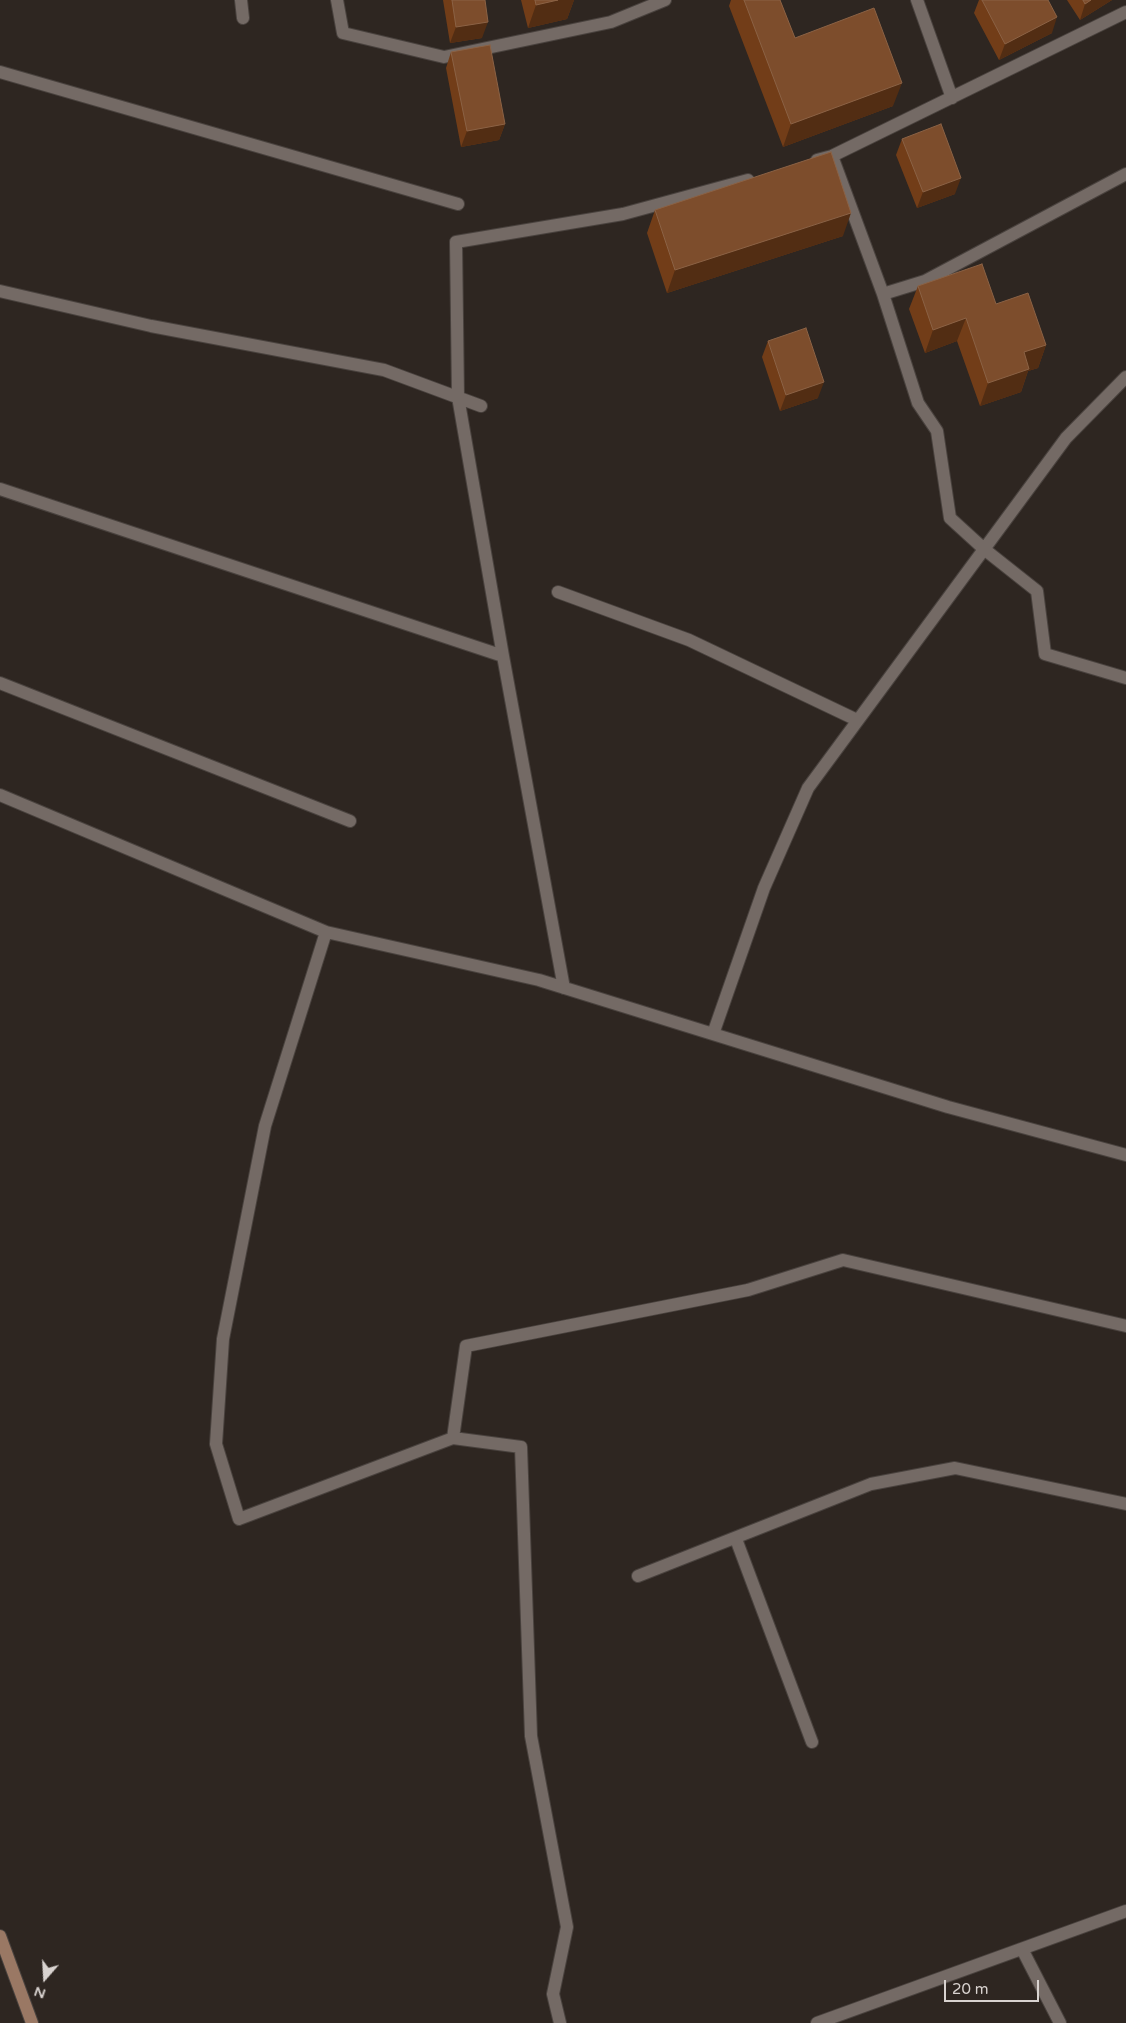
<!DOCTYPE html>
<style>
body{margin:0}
#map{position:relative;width:1126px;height:2023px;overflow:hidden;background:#2e2621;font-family:"Varela Round",sans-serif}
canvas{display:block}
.north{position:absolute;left:20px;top:1953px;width:50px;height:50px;-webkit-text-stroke:4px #2e2621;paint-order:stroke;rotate:199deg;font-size:14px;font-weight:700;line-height:20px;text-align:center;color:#d9d3d0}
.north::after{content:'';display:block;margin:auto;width:18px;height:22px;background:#d9d3d0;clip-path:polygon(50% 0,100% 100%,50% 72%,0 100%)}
.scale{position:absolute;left:944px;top:1980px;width:95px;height:22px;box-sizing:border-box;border:2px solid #d9d3d0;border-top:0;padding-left:6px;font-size:15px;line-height:18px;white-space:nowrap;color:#d9d3d0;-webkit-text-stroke:4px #2e2621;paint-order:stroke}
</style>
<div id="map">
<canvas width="1126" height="2023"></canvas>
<div class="north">N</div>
<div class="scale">20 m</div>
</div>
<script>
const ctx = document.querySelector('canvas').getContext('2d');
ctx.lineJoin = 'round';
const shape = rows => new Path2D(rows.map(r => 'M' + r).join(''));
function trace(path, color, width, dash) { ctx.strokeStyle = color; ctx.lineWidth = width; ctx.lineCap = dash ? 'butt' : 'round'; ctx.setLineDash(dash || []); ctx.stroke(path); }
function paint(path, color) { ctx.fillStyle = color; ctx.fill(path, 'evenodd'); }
const street = shape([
 [241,0,243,18],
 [337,0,343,33,444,57,611,22,665,0],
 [917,0,952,98],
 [0,72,458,204],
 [832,156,883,294,918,403,937,431,950,518,984,549,1037,591,1045,654,1126,678],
 [817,160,832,156,1126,12],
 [0,291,151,326,384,370,481,406],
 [883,294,925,281,1126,174],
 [0,489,503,656],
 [558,592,689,640,857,720],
 [0,683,350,821],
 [0,795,326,932,539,980,948,1107,1126,1155],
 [326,932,265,1126,223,1339,216,1444,239,1519,453,1438,521,1447,531,1736,567,1927,553,1994,560,2023],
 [564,988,503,656,458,397,456,242,623,214,748,180],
 [713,1034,764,888,808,788,1066,438,1126,377],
 [453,1438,466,1346,748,1290,843,1260,1126,1326],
 [736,1539,812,1742],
 [638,1576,871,1484,955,1468,1126,1504],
 [1022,1949,1060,2023],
 [817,2023,1126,1911]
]);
const secondary = shape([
 [0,1936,32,2023]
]);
trace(street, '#49423e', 14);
trace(secondary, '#49423e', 14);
trace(street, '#746a65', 12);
trace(secondary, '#9a7864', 12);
paint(shape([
 [443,0,485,0,482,38,450,43],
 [521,0,574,0,567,19,528,28],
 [731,0,780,0,795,38,893,106,783,147,729,6],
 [979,0,1048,0,1052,33,999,60,974,13],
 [1067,0,1112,0,1080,20],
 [451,52,505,124,499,140,461,147,446,68],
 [902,139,955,194,917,208,896,155],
 [655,210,843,236,667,293,647,233],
 [918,286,996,304,1046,345,1038,368,1028,371,1021,392,980,406,957,341,925,353,909,309],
 [768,341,818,398,780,411,762,357]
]), '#723d18');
paint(shape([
 [558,0,574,0,567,19,528,28,536,5],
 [1091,0,1112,0,1080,20,1085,4],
 [1057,17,1052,33,999,60,1005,44],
 [488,22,482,38,450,43,456,27],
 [902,83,893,106,783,147,791,124],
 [505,124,499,140,461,147,467,131],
 [961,178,955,194,917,208,923,192],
 [851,213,843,236,667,293,675,270],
 [966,318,957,341,925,353,933,330],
 [1046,345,1038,368,1028,371,1021,392,980,406,988,383,1024,352],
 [824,382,818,398,780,411,786,395]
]), '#522d13');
const building = shape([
 [452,0,485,0,488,22,456,27,452,0],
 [535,0,558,0,536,5,535,0],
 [744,0,780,0,795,38,874,8,902,83,791,124,744,0],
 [982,0,1048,0,1057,17,1005,44,982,0],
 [1083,0,1091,0,1085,4,1083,0],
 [490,45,505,124,467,131,451,52,490,45],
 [941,124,961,178,923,192,902,139,941,124],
 [831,152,851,213,675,270,655,210,831,152],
 [982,264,996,304,1028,293,1046,345,1024,352,1029,369,988,383,966,318,933,330,918,286,982,264],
 [806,328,824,382,786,395,768,341,806,328]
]);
paint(building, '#7d4d2c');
trace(building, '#8b6245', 1);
</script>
